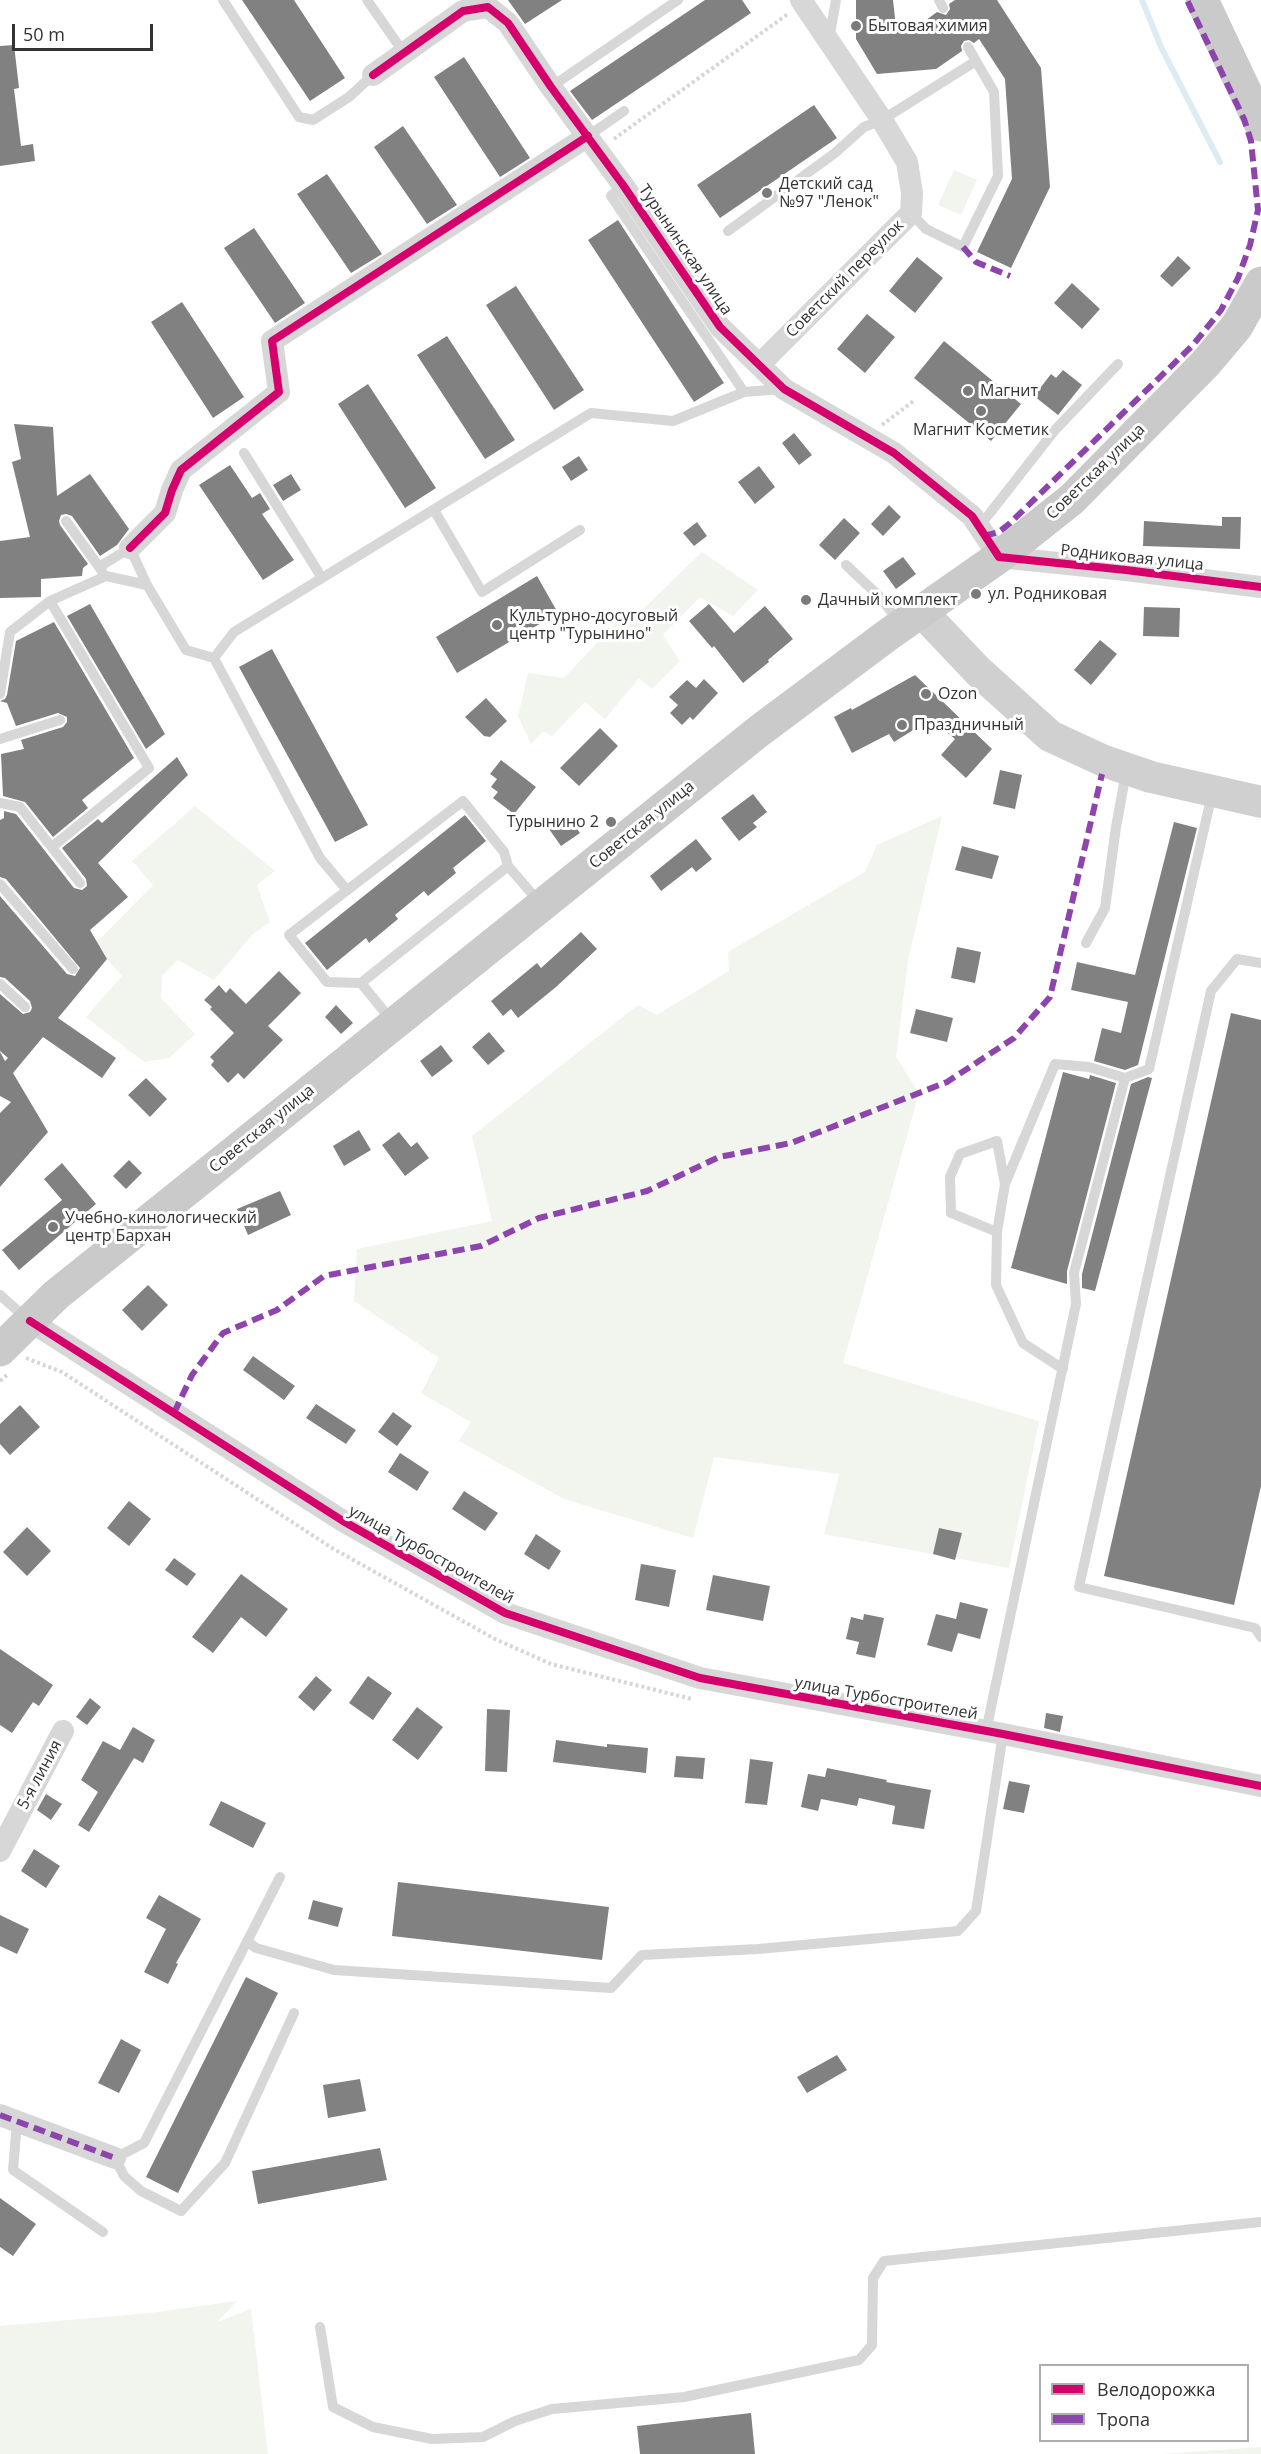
<!DOCTYPE html>
<meta charset="utf-8">
<style>
body{margin:0}
#map{position:relative;width:1261px;height:2454px;overflow:hidden;background:#fff;font-family:"Open Sans",sans-serif}
canvas{display:block}
.legend{position:absolute;left:1039px;top:2364px;width:210px;height:78px;box-sizing:border-box;background:#fff;border:2px solid #adadad;margin:0;padding:8px 10px;list-style:none;font-size:18px;color:#333}
.legend li{display:flex;align-items:center;gap:12px;height:30px}
.legend b{width:30px;border:2px solid #adadad}
.scale{position:absolute;left:12px;top:24px;width:141px;height:27px;box-sizing:border-box;border:3px solid #333;border-top:0;padding-left:8px;font-size:18px;line-height:21px;white-space:nowrap;color:#333;-webkit-text-stroke:4px #fff;paint-order:stroke}
</style>
<div id="map">
<canvas width="1261" height="2454"></canvas>
<ul class="legend">
<li><b style="height:8px;background:#d6006c"></b>Велодорожка</li>
<li><b style="height:8px;background:#8e44ad"></b>Тропа</li>
</ul>
<div class="scale">50 m</div>
</div>
<script>
const ctx = document.querySelector('canvas').getContext('2d');
ctx.lineJoin = 'round';
function paint(path, color) { ctx.fillStyle = color; ctx.fill(path, 'evenodd'); }
const shape = rows => new Path2D(rows.map(r => 'M' + r).join(''));
function trace(path, color, width, dash) { ctx.strokeStyle = color; ctx.lineWidth = width; ctx.lineCap = dash ? 'butt' : 'round'; ctx.setLineDash(dash || []); ctx.stroke(path); }
function write(font, color, halo, rows, align = 'center') {
  ctx.font = font + ' "Open Sans",sans-serif'; ctx.lineWidth = 6; ctx.setLineDash([]); ctx.textBaseline = 'middle'; ctx.strokeStyle = halo; ctx.fillStyle = color; for (const [text, x, y, turn = 0] of rows) {
    ctx.save(); ctx.translate(x, y); ctx.rotate((+turn || 0) * Math.PI / 180); ctx.textAlign = isNaN(turn) ? turn : align; if (halo) ctx.strokeText(text, 0, 0); ctx.fillText(text, 0, 0); ctx.restore();
  }
}
paint(shape([
 [954,170,977,180,961,215,938,205],
 [702,552,758,590,733,616,700,597,663,635,680,661,652,689,639,678,605,719,585,702,552,736,543,731,531,744,518,716,528,673,564,678,622,616,633,619],
 [195,806,275,871,257,885,270,922,252,935,214,980,178,960,162,976,161,998,195,1034,169,1058,144,1062,86,1017,122,976,107,959,97,942,153,885,132,861],
 [942,816,908,960,896,1057,919,1093,843,1363,1039,1421,1009,1568,824,1534,839,1474,714,1457,693,1538,564,1499,459,1441,471,1422,421,1393,439,1358,354,1301,357,1249,492,1221,472,1136,638,1005,657,1015,729,971,728,952,865,872,877,845],
 [237,2301,217,2322,251,2309,268,2454,0,2454,0,2326,150,2313],
 [1261,2447,1261,2454,1162,2454]
]), '#f1f5ed');
trace(shape([
 [1142,0,1161,47,1220,162]
]), '#ddebf3', 6);
paint(shape([
 [242,0,294,0,345,78,310,101],
 [508,0,562,0,525,24],
 [705,0,742,0,751,13,592,120,570,91],
 [856,0,893,0,896,27,922,23,937,12,946,15,950,9,949,4,955,0,997,0,1041,68,1050,187,1011,268,977,252,1012,179,1005,79,979,39,974,43,969,40,964,41,961,46,962,51,936,69,877,74,856,39],
 [14,45,19,88,14,89,21,146,33,144,35,161,0,166,0,46],
 [464,57,530,158,500,177,434,77],
 [814,105,837,138,720,218,697,185],
 [403,126,457,205,427,224,374,147],
 [327,174,382,254,351,273,297,194],
 [618,220,724,383,694,402,588,240],
 [254,228,305,303,275,323,224,248],
 [1178,256,1191,268,1172,287,1160,276],
 [917,257,943,278,915,313,889,291],
 [1072,283,1100,309,1082,329,1054,303],
 [516,286,584,390,554,410,486,305],
 [182,302,244,397,213,418,151,322],
 [867,314,895,337,865,373,837,349],
 [447,336,515,440,485,459,417,355],
 [944,341,1021,404,991,441,914,378],
 [1063,370,1082,385,1058,415,1034,396,1051,374,1056,378],
 [368,384,436,488,405,508,338,404],
 [14,424,53,427,57,496,90,474,129,529,117,545,100,556,72,516,66,514,61,515,59,521,60,525,88,564,83,568,82,576,41,579,41,597,0,598,0,541,30,537,12,462,21,459],
 [794,433,812,455,799,465,782,443],
 [579,456,588,470,571,481,562,467],
 [230,465,252,498,260,493,270,509,262,514,294,560,263,580,199,485],
 [759,466,775,487,755,504,738,482],
 [291,474,301,490,283,501,273,485],
 [889,505,901,517,883,536,871,524],
 [1222,517,1241,517,1240,549,1143,546,1144,521,1222,526],
 [844,518,860,533,835,560,819,545],
 [697,522,707,536,694,546,683,533],
 [903,557,916,574,896,589,883,571],
 [537,576,558,613,457,673,436,637],
 [90,604,165,734,146,749,67,616],
 [709,604,734,633,765,606,793,639,768,660,769,662,743,683,714,646,712,648,689,621],
 [1144,607,1180,608,1179,637,1143,636],
 [54,622,134,758,82,800,88,808,53,837,25,802,3,796,1,754,24,749,21,740,63,727,67,722,67,717,58,713,16,726,7,703,0,701,5,699,7,695,16,641],
 [1100,640,1117,654,1091,685,1074,670],
 [272,649,368,825,335,842,239,667],
 [915,675,992,749,966,778,941,755,955,739,931,719,894,742,889,734,852,753,834,717,851,708,852,710],
 [704,679,718,693,693,720,690,717,682,725,670,713,678,705,669,697,687,680,696,688],
 [486,698,507,721,490,737,484,736,465,717],
 [600,728,618,746,579,786,560,768],
 [177,757,188,775,98,863,128,897,90,930,107,959,58,1018,116,1058,102,1078,43,1037,13,1073,48,1132,0,1187,0,1113,11,1102,0,1096,0,1052,5,1061,8,1058,0,1051,0,994,23,1014,30,1012,32,1008,30,1001,5,978,0,977,0,896,67,974,75,976,80,968,6,879,0,877,0,820,4,818,4,811,16,814,74,888,82,890,87,886,86,879,62,848,98,819,102,823],
 [501,760,536,787,514,814,493,798,498,792,491,787,497,779,490,774],
 [1000,770,1022,775,1015,809,993,804],
 [753,794,767,812,753,823,757,827,739,841,721,818],
 [465,815,486,841,453,868,456,873,428,896,424,891,395,915,398,919,369,943,366,938,327,970,305,943],
 [567,815,580,833,561,846,549,829],
 [1174,822,1197,828,1138,1065,1125,1070,1094,1061,1102,1028,1121,1033,1128,1002,1071,990,1077,962,1135,975],
 [696,839,712,859,696,872,692,867,661,891,650,876],
 [962,846,999,856,992,879,955,870],
 [581,932,597,949,556,987,518,1018,511,1009,503,1016,491,1001,537,963,541,968],
 [957,947,981,952,975,983,951,978],
 [279,971,301,993,268,1026,283,1040,244,1079,238,1073,228,1083,211,1065,214,1061,210,1057,234,1033,210,1009,212,1007,204,1000,219,985,226,993,230,988,246,1004],
 [336,1005,353,1023,341,1034,325,1017],
 [916,1009,953,1018,947,1042,910,1033],
 [1231,1013,1261,1020,1261,1486,1234,1605,1104,1576],
 [489,1032,505,1051,488,1065,472,1047],
 [441,1045,453,1061,432,1077,420,1061],
 [1063,1072,1089,1079,1090,1075,1116,1083,1067,1271,1067,1284,1011,1268],
 [1148,1077,1152,1078,1095,1291,1082,1288,1082,1274,1131,1084],
 [146,1078,167,1099,150,1117,128,1095],
 [359,1130,371,1150,344,1166,333,1146],
 [399,1132,411,1147,417,1142,429,1158,405,1176,382,1145],
 [129,1160,142,1173,126,1189,113,1176],
 [62,1163,96,1204,19,1270,2,1250,62,1200,44,1179],
 [280,1191,291,1215,248,1235,237,1209],
 [148,1285,168,1305,142,1331,122,1310],
 [253,1356,295,1386,284,1400,243,1370],
 [316,1404,356,1430,346,1444,306,1418],
 [20,1405,40,1427,10,1455,0,1444,0,1424],
 [393,1412,412,1426,397,1446,378,1432],
 [400,1453,429,1472,417,1491,388,1472],
 [464,1491,498,1513,485,1531,452,1509],
 [129,1501,151,1519,129,1546,107,1528],
 [27,1527,51,1551,27,1576,3,1552],
 [939,1528,962,1533,955,1560,933,1554],
 [536,1534,561,1551,549,1570,524,1554],
 [174,1558,196,1574,187,1586,165,1570],
 [641,1564,676,1570,669,1607,635,1600],
 [241,1574,288,1609,266,1637,241,1617,213,1653,192,1637],
 [713,1575,770,1586,763,1621,706,1610],
 [960,1602,988,1609,980,1639,958,1633,952,1652,927,1645,936,1614,956,1619],
 [864,1614,884,1618,875,1658,856,1654,859,1642,846,1639,851,1617,863,1620],
 [0,1649,53,1685,39,1706,33,1702,12,1733,0,1725],
 [316,1676,332,1690,314,1711,298,1697],
 [368,1676,392,1693,373,1720,349,1703],
 [90,1698,101,1707,87,1725,76,1717],
 [417,1707,443,1727,418,1760,392,1740],
 [487,1709,510,1710,507,1772,485,1771],
 [1046,1713,1063,1716,1060,1732,1044,1728],
 [133,1727,155,1740,143,1763,134,1758,89,1832,78,1825,98,1792,81,1780,103,1741,120,1750],
 [556,1740,607,1747,607,1744,648,1748,646,1773,553,1762],
 [676,1756,705,1758,703,1779,674,1777],
 [750,1759,773,1762,767,1805,745,1803],
 [827,1768,887,1780,886,1782,931,1790,924,1829,892,1824,895,1806,859,1798,857,1806,821,1799,818,1811,801,1807,808,1774,825,1777],
 [1009,1781,1030,1785,1024,1813,1003,1809],
 [46,1794,62,1804,51,1820,37,1810],
 [221,1801,266,1823,253,1848,209,1825],
 [34,1849,60,1866,46,1888,21,1871],
 [398,1882,609,1907,602,1960,392,1936],
 [159,1895,201,1919,176,1963,178,1964,168,1984,144,1972,166,1929,146,1918],
 [313,1900,343,1908,338,1927,308,1919],
 [0,1915,29,1929,17,1954,0,1946],
 [246,1977,278,1993,178,2193,146,2177],
 [121,2039,141,2050,119,2093,98,2083],
 [837,2055,847,2070,807,2093,797,2077],
 [360,2079,366,2111,328,2118,323,2085],
 [380,2148,387,2180,258,2204,252,2171],
 [0,2198,36,2224,13,2256,0,2247],
 [751,2413,755,2454,640,2454,637,2426]
]), '#818181');
trace(shape([
 [614,139,788,14],
 [882,425,915,400],
 [26,1358,62,1372,332,1548,495,1639,551,1664,692,1699],
 [0,1381,7,1375]
]), '#d6d6d6', 4, [3, 3]);
trace(shape([
 [223,0,299,117,313,120,349,97,373,75],
 [367,0,404,53],
 [939,0,943,8],
 [829,39,836,0],
 [968,47,976,61],
 [551,87,678,0],
 [588,136,624,111],
 [623,185,611,196,744,392],
 [728,231,835,153,864,127,882,120,976,61,994,92,998,176,963,247,926,229,911,213],
 [244,453,322,578],
 [434,510,482,592,580,530],
 [66,521,102,571],
 [979,527,1055,430,1118,364],
 [846,565,880,597,899,622],
 [99,567,130,548,147,585,186,650,214,658,320,858,346,889],
 [50,601,149,768,52,847],
 [214,658,234,632,591,413,673,421,744,392,781,389],
 [0,694,10,632,50,601,106,576,147,585],
 [0,739,60,720],
 [0,803,20,807,80,883],
 [0,884,73,969],
 [1086,943,1105,908,1116,827,1126,773],
 [1261,963,1237,959,1211,991,1079,1587,1255,1628,1261,1637],
 [361,983,508,866],
 [0,984,25,1007],
 [392,1021,361,983,327,982,289,935,463,801,504,852,508,866,540,903],
 [1005,1184,1055,1064,1089,1067,1125,1078,1149,1069,1212,794],
 [997,1232,1005,1184,997,1141,960,1154,950,1177,951,1213,997,1232,996,1285,1023,1343,1063,1369],
 [0,1295,27,1319],
 [986,1731,1076,1304,1074,1273,1125,1078],
 [280,1877,144,2143,115,2158,124,2176,141,2191,181,2211,225,2163,294,2013],
 [247,1941,256,1948,334,1970,611,1988,642,1955,758,1949,958,1931,976,1911,1003,1734],
 [17,2122,13,2170,103,2232],
 [320,2327,333,2407,373,2427,432,2439,483,2437,515,2421,552,2409,684,2397,859,2360,872,2345,873,2278,884,2261,1261,2222]
]), '#d7d7d7', 10);
trace(shape([
 [373,75,463,11,488,7,508,23,551,87,623,185,720,327,784,389,894,453,972,516,999,557,1126,570,1261,587],
 [759,365,911,213,912,193,907,162,882,120,801,0],
 [130,548,165,513,172,490,181,470,279,392,272,341,588,136],
 [30,1321,343,1521,505,1613,700,1678,1003,1734,1261,1786],
 [0,1851,63,1731],
 [0,2115,115,2158]
]), '#d7d7d7', 22);
trace(shape([
 [921,611,978,671,1050,736,1104,761,1151,777,1261,802]
]), '#d0d0d0', 32);
trace(shape([
 [1202,0,1261,125],
 [0,1350,56,1295,759,731,889,634,999,557,1072,499,1205,364,1237,326,1261,283]
]), '#cacaca', 33);
trace(shape([
 [963,247,976,262,1010,276],
 [984,536,999,532,1009,524,1193,345,1221,310,1238,278,1250,245,1258,210,1251,141,1244,119,1187,0],
 [174,1413,192,1375,223,1333,277,1310,324,1276,481,1246,539,1218,647,1191,719,1157,791,1143,947,1082,1014,1038,1050,997,1102,774],
 [0,2115,115,2158]
]), '#8e44ad', 6, [12, 6]);
trace(shape([
 [373,75,463,11,488,7,508,23,551,87,623,185,720,327,784,389,894,453,972,516,999,557,1126,570,1261,587],
 [130,548,165,513,172,490,181,470,279,392,272,341,588,136],
 [30,1321,343,1521,505,1613,700,1678,1003,1734,1261,1786]
]), '#d6006c', 8);
for (const [x, y, r, color] of [
 [856,26,6,"#7a7a7a"],
 [767,193,6,"#7a7a7a"],
 [968,391,6,"#7a7a7a"],
 [981,411,6,"#7a7a7a"],
 [976,594,6,"#7a7a7a"],
 [806,600,6,"#7a7a7a"],
 [497,625,6,"#7a7a7a"],
 [926,694,6,"#7a7a7a"],
 [902,725,6,"#7a7a7a"],
 [611,822,6,"#7a7a7a"],
 [53,1227,6,"#7a7a7a"]
]) { const dot = new Path2D(); dot.arc(x, y, r, 0, 2 * Math.PI); ctx.fillStyle = color; ctx.fill(dot); trace(dot, '#fff', 2); }
write('16px', '#333', '#fff', [
 ["Бытовая химия",868,26],
 ["Детский сад",779,184],
 ["№97 \"Ленок\"",779,202],
 ["Магнит",980,391],
 ["Магнит Косметик",981,430,"center"],
 ["ул. Родниковая",988,594],
 ["Дачный комплект",818,600],
 ["Культурно-досуговый",509,616],
 ["центр \"Турынино\"",509,634],
 ["Ozon",938,694],
 ["Праздничный",914,725],
 ["Турынино 2",599,822,"right"],
 ["Учебно-кинологический",65,1218],
 ["центр Бархан",65,1236]
], 'left');
write('16px', '#333', '#fff', [
 ["Турынинская улица",685,250,56],
 ["Советский переулок",845,279,-45],
 ["Советская улица",1096,472,-44],
 ["Родниковая улица",1132,558,6],
 ["Советская улица",642,825,-39],
 ["Советская улица",262,1129,-39],
 ["улица Турбостроителей",431,1555,29],
 ["улица Турбостроителей",886,1699,10],
 ["5-я линия",40,1775,-62]
]);
</script>
